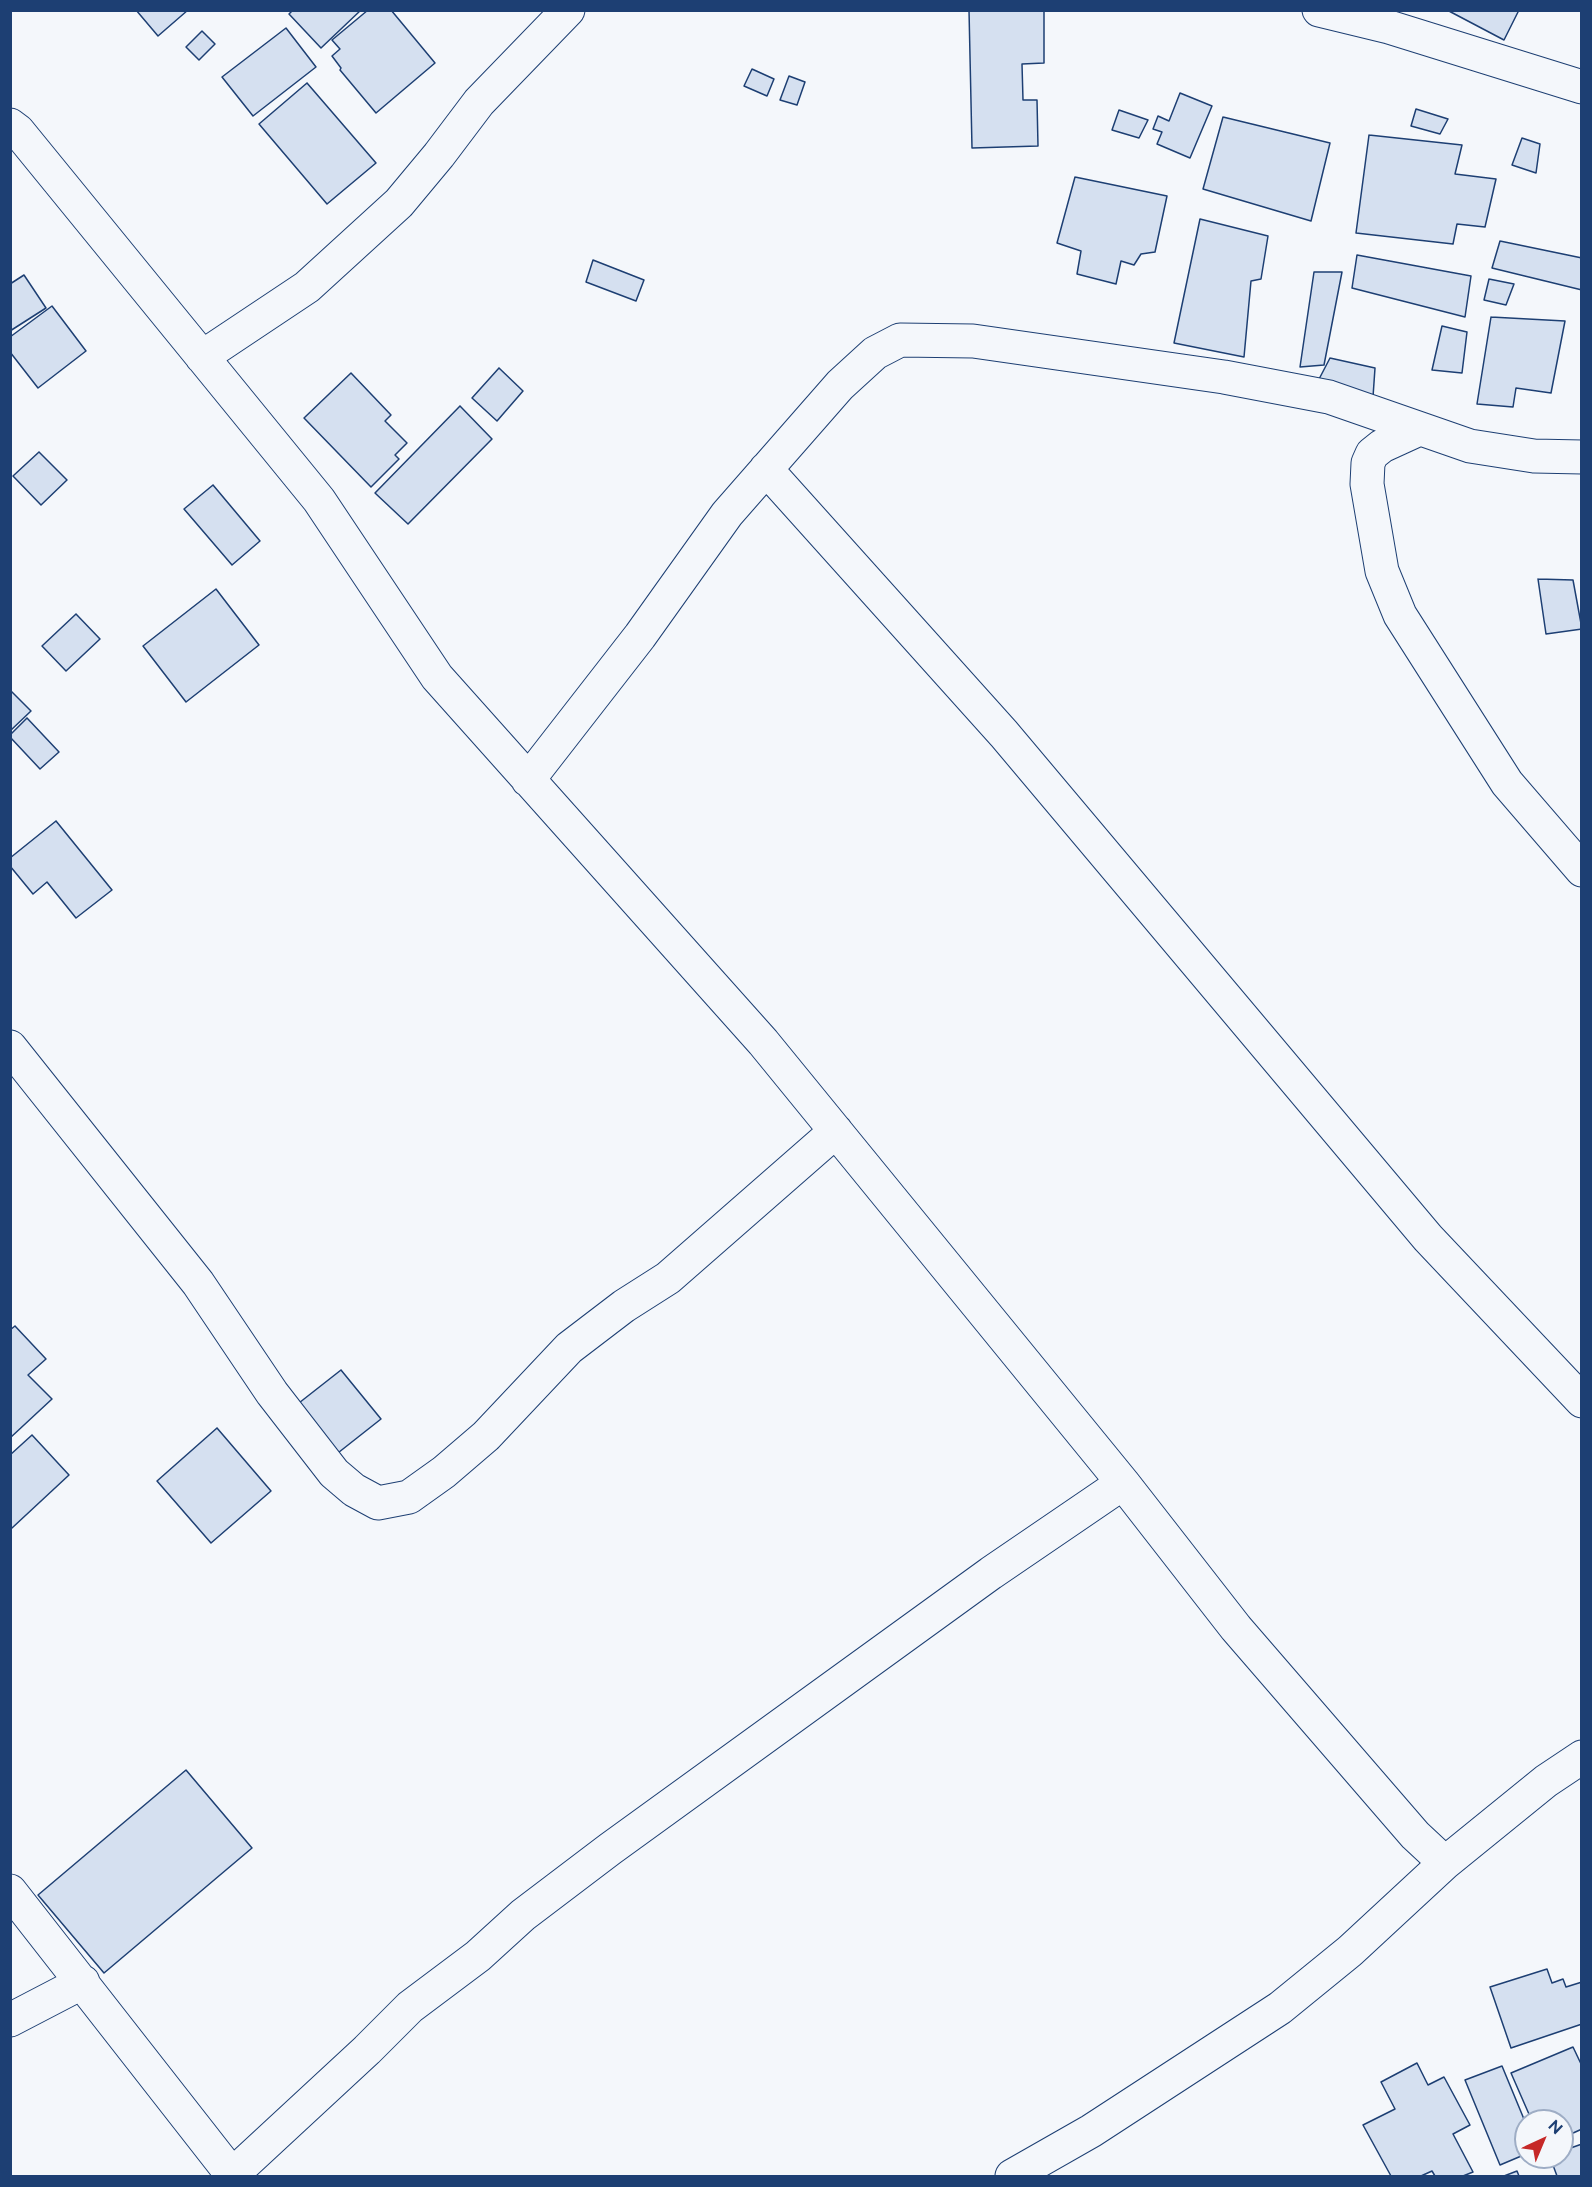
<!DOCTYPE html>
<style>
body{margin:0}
#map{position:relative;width:1592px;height:2187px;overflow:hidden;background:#f4f7fb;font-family:Raleway,sans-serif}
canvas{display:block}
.frame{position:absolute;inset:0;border:12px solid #1d3f73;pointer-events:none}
.north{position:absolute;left:1514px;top:2109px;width:60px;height:60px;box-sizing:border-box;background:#f4f7fb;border:2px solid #9eadc5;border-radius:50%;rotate:44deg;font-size:16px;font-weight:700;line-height:24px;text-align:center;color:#1d3f73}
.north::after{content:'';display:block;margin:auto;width:21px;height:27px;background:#c62828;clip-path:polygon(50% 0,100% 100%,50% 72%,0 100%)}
</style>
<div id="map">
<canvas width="1592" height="2187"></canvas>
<div class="frame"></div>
<div class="north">N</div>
</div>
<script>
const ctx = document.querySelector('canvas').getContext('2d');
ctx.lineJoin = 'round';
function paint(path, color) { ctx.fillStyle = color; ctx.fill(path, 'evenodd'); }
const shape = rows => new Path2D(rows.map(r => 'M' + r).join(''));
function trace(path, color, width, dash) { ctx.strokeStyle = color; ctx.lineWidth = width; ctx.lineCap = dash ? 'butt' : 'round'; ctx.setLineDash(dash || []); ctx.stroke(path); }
const building = shape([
 [136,10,188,10,158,36,136,10],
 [293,10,361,10,321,48,289,14,293,10],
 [368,10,391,10,435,63,376,113,340,70,341,68,332,56,340,49,332,40,368,10],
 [969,10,1044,10,1044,63,1022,64,1023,100,1037,100,1038,146,972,148,969,10],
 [1447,10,1519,10,1504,40,1447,10],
 [286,28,316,67,253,116,222,77,286,28],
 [202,31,215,44,199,60,186,47,202,31],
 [752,69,774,79,767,96,744,86,752,69],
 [789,76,805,82,797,105,780,100,789,76],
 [307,83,376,163,327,204,259,124,307,83],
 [1180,93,1212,106,1190,158,1157,144,1162,132,1153,129,1158,116,1169,121,1180,93],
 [1416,109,1448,119,1440,134,1411,126,1416,109],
 [1119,110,1148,120,1139,138,1112,130,1119,110],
 [1223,117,1330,143,1311,221,1203,189,1223,117],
 [1369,135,1462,145,1455,174,1496,179,1485,227,1457,224,1453,244,1356,233,1369,135],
 [1522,138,1540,144,1536,173,1512,165,1522,138],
 [1075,177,1167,196,1155,252,1141,254,1134,265,1121,261,1116,284,1077,274,1081,251,1057,243,1075,177],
 [1200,219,1268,236,1261,279,1251,281,1244,357,1174,343,1200,219],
 [1500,241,1582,258,1582,290,1492,268,1500,241],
 [1357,255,1471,276,1465,317,1352,288,1357,255],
 [593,260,644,280,636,301,586,282,593,260],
 [1314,272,1342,272,1324,365,1300,367,1314,272],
 [24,275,46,308,10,331,10,284,24,275],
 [1489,279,1514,284,1506,305,1484,300,1489,279],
 [52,306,86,351,38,388,10,352,10,337,52,306],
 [1491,317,1565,321,1551,393,1516,388,1513,407,1477,404,1491,317],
 [1442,326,1467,332,1462,373,1432,370,1442,326],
 [1330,358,1375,368,1373,397,1317,383,1330,358],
 [499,368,523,391,497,421,472,398,499,368],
 [351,373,391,415,385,421,407,443,395,455,399,459,371,487,304,418,351,373],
 [460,406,492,439,408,524,375,493,460,406],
 [39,452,67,480,41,505,13,476,39,452],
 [213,485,260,541,232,565,184,509,213,485],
 [1538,579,1573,580,1582,629,1546,634,1538,579],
 [216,589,259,645,186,702,143,646,216,589],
 [76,614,100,639,66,671,42,646,76,614],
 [10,690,31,711,10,731,10,690],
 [27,718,59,752,40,769,10,737,10,735,27,718],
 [56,821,112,890,76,918,47,882,33,894,10,866,10,858,56,821],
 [15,1326,46,1359,28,1375,52,1399,10,1438,10,1330,15,1326],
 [341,1370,381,1419,329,1460,290,1410,341,1370],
 [217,1428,271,1491,211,1543,157,1481,217,1428],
 [32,1435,69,1475,12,1528,10,1527,10,1455,32,1435],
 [186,1770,252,1848,104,1973,38,1895,186,1770],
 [1547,1969,1552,1983,1563,1979,1566,1987,1582,1982,1582,2024,1511,2048,1490,1987,1547,1969],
 [1573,2047,1582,2066,1582,2129,1562,2138,1562,2121,1532,2121,1511,2073,1573,2047],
 [1417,2063,1428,2085,1444,2077,1470,2125,1453,2134,1473,2172,1463,2176,1435,2176,1432,2171,1421,2176,1391,2176,1363,2125,1395,2109,1381,2082,1417,2063],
 [1502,2066,1526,2124,1526,2154,1500,2165,1465,2080,1502,2066],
 [1582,2144,1582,2176,1557,2176,1550,2157,1562,2157,1562,2151,1582,2144],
 [1517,2171,1519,2176,1504,2176,1517,2171]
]);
paint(building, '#d5e0f0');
trace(building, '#1d3f73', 1.5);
const minor = shape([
 [1319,10,1389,27,1582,87],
 [10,125,18,131,319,500,437,677,763,1042,1123,1483,1236,1628,1415,1835,1445,1863,1546,1781,1582,1757],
 [202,357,307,287,399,203,439,155,479,102,568,10],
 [1417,430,1382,446,1372,454,1368,463,1367,484,1382,571,1400,615,1507,783,1582,870],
 [766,469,1004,734,1428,1238,1582,1401],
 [528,780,640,636,727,514,840,385,875,353,900,340,973,341,1224,377,1329,397,1470,446,1534,456,1582,457],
 [10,1047,198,1283,272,1393,334,1473,354,1490,378,1503,409,1497,444,1472,486,1436,569,1348,624,1306,668,1278,836,1131],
 [10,1891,233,2176],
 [10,2020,83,1982],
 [232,2175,367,2050,410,2007,478,1956,523,1915,610,1849,991,1573,1123,1483],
 [1012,2176,1091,2131,1280,2008,1350,1951,1445,1863]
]);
trace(minor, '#1d3f73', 35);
trace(minor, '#f4f7fb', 33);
</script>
